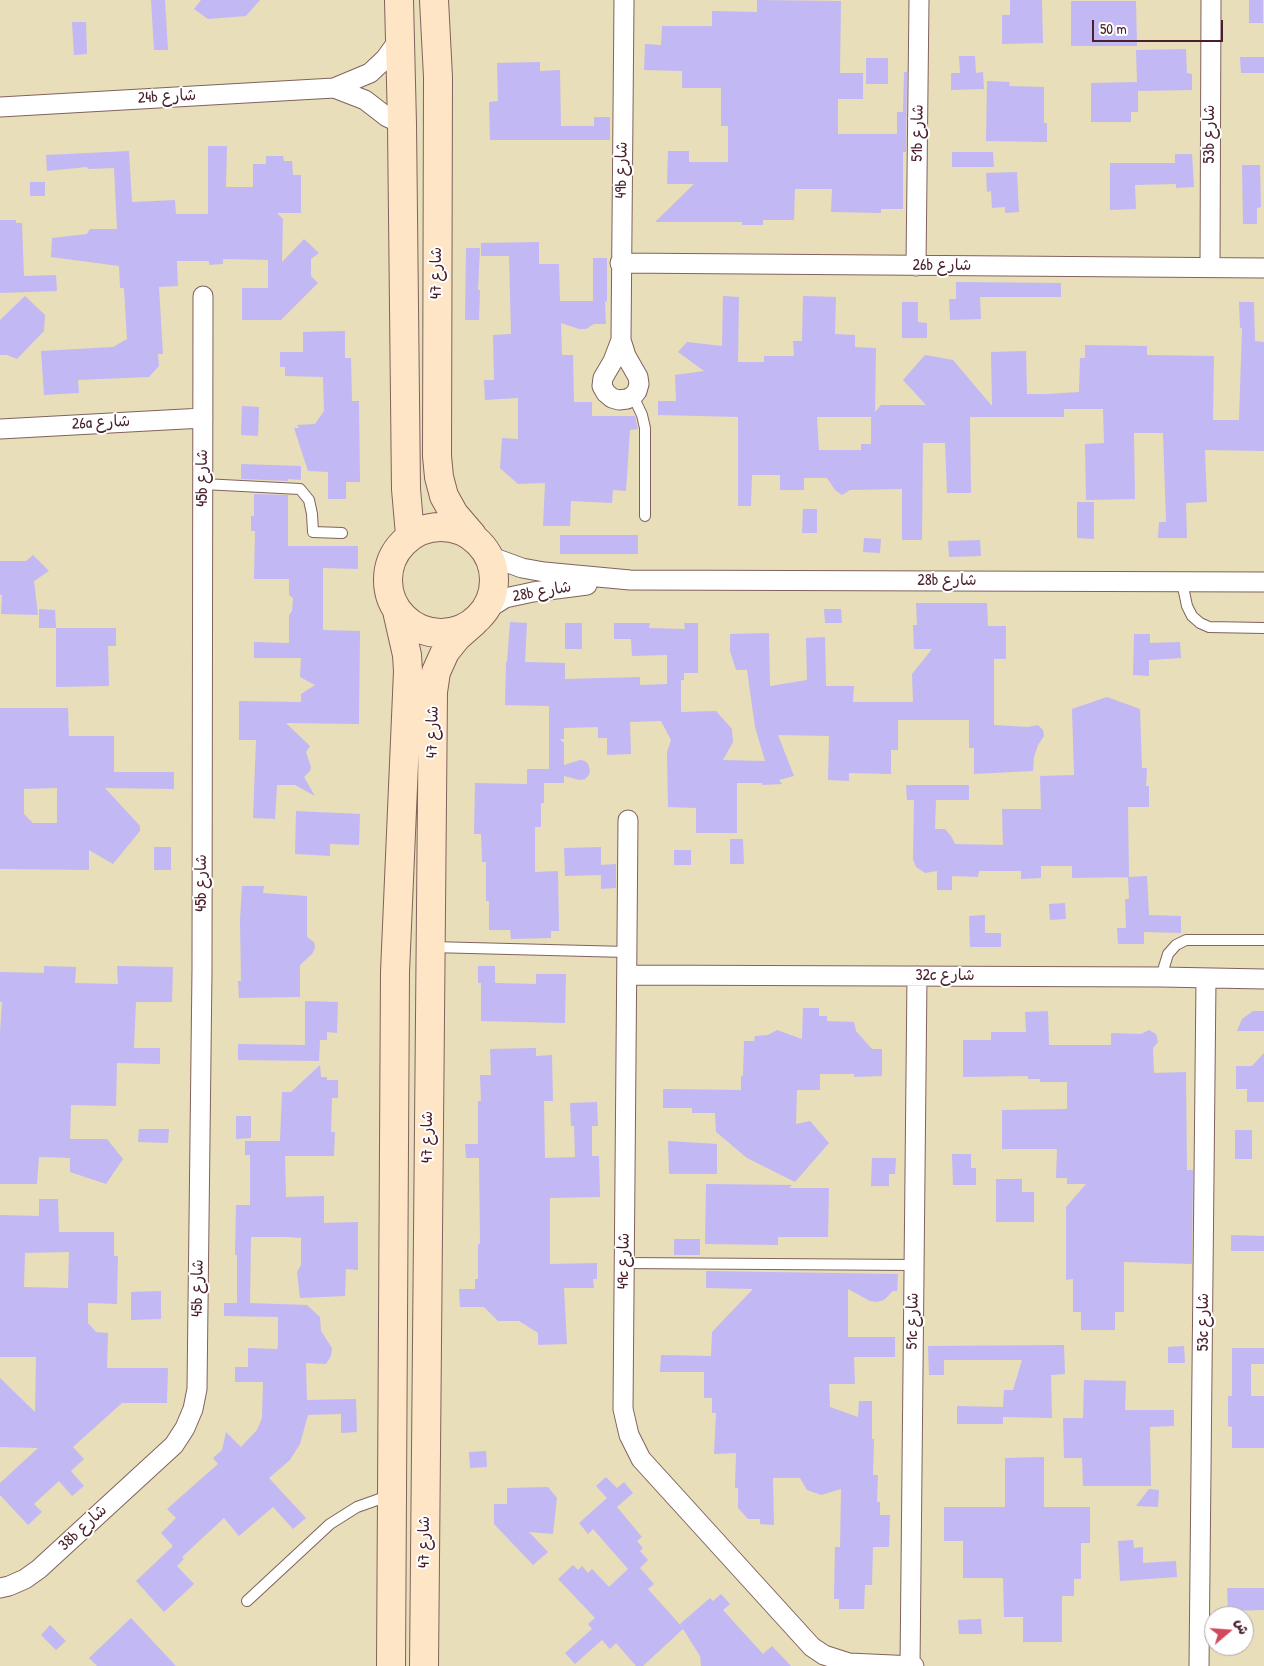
<!DOCTYPE html>
<meta charset="utf-8">
<style>
body{margin:0}
#map{position:relative;width:1264px;height:1666px;overflow:hidden;background:#e8deb9;font-family:"Patrick Hand","Playpen Sans Arabic",sans-serif}
canvas{display:block}
.north{position:absolute;left:1204px;top:1606px;width:50px;height:50px;box-sizing:border-box;background:#fff;border:1px solid #b7a5aa;border-radius:50%;rotate:72deg;font-size:14px;font-weight:700;line-height:20px;text-align:center;color:#4a1f2b}
.north::after{content:'';display:block;margin:auto;width:18px;height:22px;background:#d1495b;clip-path:polygon(50% 0,100% 100%,50% 72%,0 100%)}
.scale{position:absolute;left:1092px;top:20px;width:131px;height:22px;box-sizing:border-box;border:2px solid #4a1f2b;border-top:0;padding-left:6px;font-size:15px;line-height:18px;white-space:nowrap;color:#4a1f2b;-webkit-text-stroke:4px #fff;paint-order:stroke}
</style>
<div id="map">
<canvas width="1264" height="1666"></canvas>
<div class="north">ش</div>
<div class="scale">50 m</div>
</div>
<script>
const ctx = document.querySelector('canvas').getContext('2d');
ctx.lineJoin = 'round';
function paint(path, color) { ctx.fillStyle = color; ctx.fill(path, 'evenodd'); }
const shape = rows => new Path2D(rows.map(r => 'M' + r).join(''));
function trace(path, color, width, dash) { ctx.strokeStyle = color; ctx.lineWidth = width; ctx.lineCap = dash ? 'butt' : 'round'; ctx.setLineDash(dash || []); ctx.stroke(path); }
function write(font, color, halo, rows, align = 'center') {
  ctx.font = font + ' "Patrick Hand","Playpen Sans Arabic",sans-serif'; ctx.lineWidth = 4; ctx.setLineDash([]); ctx.textBaseline = 'middle'; ctx.strokeStyle = halo; ctx.fillStyle = color; for (const [text, x, y, turn = 0] of rows) {
    ctx.save(); ctx.translate(x, y); ctx.rotate((+turn || 0) * Math.PI / 180); ctx.textAlign = isNaN(turn) ? turn : align; if (halo) ctx.strokeText(text, 0, 0); ctx.fillText(text, 0, 0); ctx.restore();
  }
}
paint(shape([
 [151,0,165,0,168,50,154,50],
 [201,0,260,0,246,16,208,19,194,9],
 [757,0,841,1,840,73,863,73,863,99,838,99,838,134,897,134,897,112,903,112,904,72,907,72,906,152,903,152,903,209,881,209,881,213,831,212,832,189,795,189,794,220,763,220,763,225,742,225,742,222,655,222,694,184,667,184,668,151,689,151,689,162,728,162,728,126,721,126,721,88,682,88,682,71,644,70,645,44,661,45,662,26,712,26,712,11,757,12],
 [1010,0,1042,0,1043,43,1002,44,1002,15,1010,15],
 [1249,0,1263,0,1263,23,1249,23],
 [1071,1,1136,1,1137,46,1071,46],
 [72,22,86,22,87,54,74,55],
 [1186,49,1187,73,1192,74,1192,90,1138,91,1138,112,1131,112,1131,122,1091,122,1091,83,1137,82,1136,50],
 [959,56,975,56,976,73,983,72,984,89,951,90,951,73,960,73],
 [1240,57,1264,57,1264,73,1241,73],
 [866,58,888,58,888,84,866,84],
 [540,62,540,71,560,70,561,126,594,126,594,117,610,117,610,140,490,140,489,102,498,101,497,63],
 [987,81,1010,82,1009,86,1044,87,1044,123,1047,123,1047,142,986,141],
 [208,146,227,146,226,187,253,187,253,164,266,164,266,156,283,156,284,161,292,161,293,175,301,175,301,213,277,213,283,219,282,262,304,239,319,253,311,259,311,276,318,283,281,320,242,320,242,288,268,288,268,260,223,259,223,264,209,265,209,261,177,261,178,286,159,287,163,354,158,354,159,366,149,377,78,380,79,393,44,395,41,351,113,347,127,339,124,288,120,288,119,266,51,257,52,238,87,234,90,229,117,229,114,168,88,169,87,167,47,171,46,155,129,151,132,202,175,200,176,214,208,214],
 [952,152,993,152,994,167,952,167],
 [1175,154,1192,154,1194,187,1176,188,1176,184,1135,185,1136,209,1110,210,1110,163,1175,163],
 [1242,165,1260,165,1261,207,1257,208,1257,224,1243,224],
 [1017,172,1019,212,1005,213,1005,207,992,208,991,191,987,192,986,173],
 [30,182,45,182,45,196,30,196],
 [0,220,16,220,16,223,22,223,24,276,56,275,57,291,0,293],
 [539,242,539,264,559,264,560,301,593,301,593,258,607,258,607,301,605,302,606,324,594,324,586,329,579,329,561,323,562,355,573,355,574,402,592,402,592,416,635,416,638,429,630,430,626,491,613,490,612,503,571,501,570,526,543,526,545,483,518,484,500,468,502,438,518,439,518,398,485,400,484,380,494,380,493,335,511,334,509,256,481,256,481,243],
 [466,248,480,248,478,290,480,290,479,320,465,320],
 [956,282,1061,283,1061,297,980,297,981,319,950,320,949,299,956,299],
 [25,296,45,315,44,331,17,359,7,355,0,355,0,320],
 [723,296,739,297,738,362,764,362,764,356,794,356,793,341,802,341,803,296,836,297,835,334,855,335,855,347,876,348,875,412,881,405,926,405,903,380,925,355,953,360,992,406,991,352,1026,351,1027,394,1048,394,1079,392,1080,358,1085,358,1085,345,1147,346,1147,355,1214,356,1213,420,1239,420,1242,328,1240,328,1239,302,1254,302,1255,341,1264,342,1264,451,1205,450,1207,502,1186,503,1187,538,1158,538,1159,522,1166,522,1163,433,1134,433,1135,499,1086,500,1085,444,1104,443,1103,409,1064,409,1064,417,970,417,971,493,947,493,945,443,923,443,922,540,902,540,902,489,850,490,842,495,835,490,827,478,804,478,804,490,780,490,780,475,752,475,751,506,738,506,738,417,658,415,658,401,676,401,675,375,704,371,678,352,687,342,722,346],
 [817,417,871,417,871,444,861,444,861,450,819,450],
 [902,302,918,302,918,322,927,323,927,338,902,338],
 [345,331,345,358,351,358,352,401,359,401,360,482,346,482,346,499,328,499,328,472,308,471,294,428,299,428,297,425,315,424,324,411,323,377,285,376,285,367,280,367,280,352,303,352,303,332],
 [242,406,259,407,258,436,241,435],
 [241,464,301,466,301,480,288,479,288,481,241,479],
 [254,494,288,495,288,546,358,546,358,569,323,568,323,630,360,631,359,724,286,723,310,746,306,752,311,767,310,771,304,777,315,796,295,785,277,785,275,819,253,818,256,740,239,740,239,701,301,702,301,694,315,685,300,677,301,658,254,658,254,642,289,643,289,615,292,611,293,598,289,595,289,579,254,579,255,531,251,531,251,516,254,516],
 [1077,502,1094,502,1094,539,1077,538],
 [803,509,817,509,817,533,802,533],
 [560,535,638,535,638,554,560,554],
 [864,538,881,539,880,553,863,552],
 [980,540,981,556,949,557,948,541],
 [33,555,49,571,34,581,38,615,1,614,2,595,0,595,0,561,26,561],
 [916,603,987,603,988,626,1006,626,1006,659,994,659,994,725,1028,727,1038,725,1043,730,1044,736,1038,745,1034,757,1033,771,974,774,974,748,969,748,969,720,898,720,898,750,891,750,891,774,849,773,849,781,828,780,829,736,778,735,794,776,779,780,782,784,762,785,762,783,737,783,737,833,696,833,696,808,668,807,667,752,671,740,661,721,630,722,631,754,607,755,607,738,598,738,598,727,564,728,564,739,560,739,564,743,564,765,580,760,585,761,588,764,590,770,589,775,585,779,580,780,564,776,564,783,544,783,544,803,541,803,541,827,535,827,535,872,558,871,559,931,551,931,551,938,511,939,510,930,489,930,489,901,486,901,486,862,482,862,481,834,474,834,475,783,527,784,527,769,549,769,549,706,505,705,506,662,507,662,510,622,527,623,525,662,565,663,565,679,640,677,640,685,667,684,667,655,632,656,631,639,614,639,614,623,650,623,649,628,685,629,684,623,698,623,698,673,684,673,684,680,681,680,681,712,716,711,732,729,733,742,723,760,765,761,755,727,747,670,736,670,730,651,730,634,769,633,770,686,807,680,806,638,825,637,826,686,854,686,853,702,913,702,912,674,932,649,914,649,913,625,917,625],
 [39,609,55,610,56,628,39,628],
 [824,609,841,609,842,623,825,623],
 [565,623,582,623,582,649,565,649],
 [56,628,116,628,116,646,108,646,109,686,56,687],
 [1134,634,1150,634,1150,643,1180,642,1181,658,1149,660,1149,676,1133,675],
 [1107,697,1140,709,1142,768,1147,768,1146,786,1149,786,1149,807,1128,807,1129,877,1072,878,1072,866,1041,866,1041,878,1021,879,1021,871,979,871,978,877,952,876,952,890,937,890,937,871,925,873,916,867,913,859,914,800,907,800,906,785,969,785,969,800,936,800,935,829,945,829,951,836,955,844,1003,845,1002,809,1041,809,1040,776,1074,775,1072,709],
 [0,708,68,708,69,736,114,736,114,772,174,772,174,789,105,788,140,826,140,831,113,864,89,850,89,870,0,869],
 [57,788,57,823,33,823,24,814,24,789],
 [296,811,360,814,359,845,330,844,330,856,295,854],
 [730,839,743,839,744,864,730,864],
 [154,847,171,847,171,870,154,870],
 [601,847,601,865,616,864,616,888,601,889,601,868,601,875,565,876,564,848],
 [674,850,691,850,691,865,674,865],
 [1147,876,1149,915,1181,916,1181,933,1144,932,1144,944,1118,944,1117,928,1126,928,1125,899,1129,899,1128,877],
 [242,886,264,886,263,893,307,896,307,937,314,942,315,948,312,954,300,965,300,997,239,998,238,981,241,981,240,920],
 [1065,903,1066,919,1050,920,1049,904],
 [985,915,985,933,1001,933,1001,947,970,947,969,916],
 [44,966,76,967,75,983,118,984,117,966,173,967,172,1002,136,1002,134,1048,160,1048,160,1064,117,1063,116,1106,71,1105,70,1139,107,1139,123,1159,106,1184,70,1172,70,1158,39,1157,37,1184,0,1184,0,1032,2,1002,0,1002,0,972,44,973],
 [478,966,495,966,495,983,536,984,536,974,566,974,565,1023,481,1021,481,983,478,983],
 [305,1001,338,1002,337,1033,327,1032,327,1040,320,1040,319,1061,238,1060,238,1044,305,1045],
 [803,1008,819,1008,819,1016,827,1016,827,1021,854,1022,856,1031,872,1049,882,1049,882,1076,854,1077,854,1074,820,1074,820,1090,797,1090,796,1124,810,1121,829,1143,795,1182,747,1158,716,1132,715,1113,692,1113,692,1108,663,1108,663,1089,741,1090,741,1076,743,1076,744,1041,754,1041,755,1036,768,1035,777,1030,802,1039],
 [1048,1011,1049,1045,1111,1045,1111,1033,1141,1034,1149,1030,1156,1034,1158,1042,1153,1048,1154,1073,1186,1072,1187,1170,1193,1170,1192,1264,1124,1262,1124,1312,1115,1312,1115,1330,1081,1330,1081,1312,1073,1312,1073,1279,1066,1280,1066,1207,1086,1184,1067,1184,1067,1178,1056,1178,1057,1149,1002,1149,1002,1110,1067,1109,1067,1082,1040,1082,1040,1079,1028,1079,1028,1076,963,1077,963,1040,991,1040,991,1032,1026,1032,1025,1012],
 [1253,1011,1264,1011,1264,1031,1237,1031,1242,1019],
 [536,1048,536,1056,552,1055,553,1101,544,1101,545,1158,575,1157,574,1126,571,1126,570,1103,597,1102,598,1126,592,1126,592,1156,599,1156,600,1197,550,1198,550,1264,597,1263,597,1279,593,1279,594,1288,564,1288,567,1344,538,1345,538,1333,519,1321,498,1321,484,1307,460,1307,459,1289,475,1289,475,1279,478,1279,478,1244,480,1244,479,1158,466,1158,465,1144,478,1144,478,1101,481,1101,480,1075,491,1075,490,1049],
 [1264,1053,1264,1102,1247,1102,1247,1089,1236,1089,1236,1066,1252,1066],
 [320,1065,321,1077,327,1077,327,1080,338,1080,338,1098,332,1098,331,1132,335,1132,334,1156,285,1156,286,1197,324,1196,324,1223,358,1222,358,1270,346,1269,345,1296,300,1298,297,1272,301,1265,301,1238,286,1237,251,1237,250,1303,307,1305,320,1317,321,1331,332,1348,331,1356,326,1364,306,1363,307,1400,356,1399,357,1432,341,1433,341,1414,308,1415,300,1444,290,1460,269,1478,306,1518,293,1529,273,1507,239,1536,224,1518,182,1557,184,1559,177,1566,194,1584,164,1612,136,1581,173,1546,161,1533,176,1518,167,1509,218,1464,213,1458,222,1450,226,1432,241,1447,257,1430,262,1418,263,1382,235,1382,235,1367,248,1367,248,1348,277,1349,278,1345,278,1317,224,1316,224,1303,237,1303,237,1255,235,1255,236,1205,250,1205,250,1155,245,1155,245,1141,280,1141,282,1092,291,1092],
 [236,1116,251,1116,251,1138,236,1139],
 [139,1129,169,1129,168,1143,138,1142],
 [1235,1130,1252,1130,1252,1159,1235,1159],
 [668,1141,717,1144,717,1174,669,1174],
 [952,1154,971,1154,971,1168,976,1168,976,1185,953,1185],
 [872,1158,896,1158,895,1174,889,1174,889,1186,871,1186],
 [996,1179,1022,1179,1022,1192,1034,1192,1034,1222,996,1222],
 [706,1184,792,1185,789,1188,829,1188,828,1237,778,1237,778,1245,705,1244],
 [39,1199,58,1199,59,1232,114,1232,114,1256,118,1256,117,1304,88,1303,88,1323,96,1332,108,1333,107,1368,168,1368,167,1403,122,1403,73,1447,84,1459,71,1471,84,1486,72,1496,59,1481,34,1504,42,1512,28,1525,0,1495,0,1483,38,1448,0,1447,0,1378,35,1412,36,1357,0,1357,0,1215,39,1216],
 [69,1252,68,1288,24,1287,25,1253],
 [1231,1235,1264,1236,1264,1251,1231,1251],
 [674,1239,700,1239,700,1255,674,1255],
 [706,1271,898,1274,897,1291,893,1291,884,1300,876,1302,870,1301,848,1289,848,1337,895,1337,895,1357,854,1357,855,1384,829,1384,830,1407,858,1417,859,1401,872,1401,872,1439,874,1439,873,1475,878,1475,877,1502,880,1502,880,1515,890,1515,889,1547,873,1547,872,1585,865,1585,864,1609,839,1609,839,1599,834,1599,835,1547,840,1547,841,1489,821,1495,807,1490,800,1478,773,1478,774,1525,760,1524,760,1519,748,1519,738,1508,738,1488,735,1488,736,1453,714,1454,716,1413,712,1413,712,1398,704,1398,704,1372,660,1372,661,1355,711,1356,712,1332,753,1289,706,1288],
 [161,1291,161,1319,131,1320,131,1292],
 [1064,1345,1065,1374,1051,1375,1052,1418,1003,1417,1003,1424,957,1424,957,1406,1003,1407,1004,1390,1013,1390,1022,1360,944,1360,944,1375,929,1375,928,1346],
 [1184,1346,1185,1363,1168,1363,1168,1347],
 [1232,1348,1264,1348,1264,1364,1251,1364,1251,1396,1264,1396,1264,1448,1232,1448,1232,1427,1228,1426,1228,1396,1232,1396],
 [1084,1380,1126,1381,1125,1410,1174,1410,1174,1426,1150,1427,1151,1486,1083,1486,1082,1458,1064,1458,1063,1418,1083,1418],
 [486,1451,487,1467,470,1468,469,1452],
 [1044,1457,1044,1507,1090,1507,1090,1543,1081,1543,1081,1579,1074,1579,1074,1596,1062,1596,1062,1642,1023,1642,1023,1617,1004,1617,1003,1578,963,1578,963,1541,944,1541,944,1507,1005,1507,1005,1458],
 [606,1477,617,1488,624,1482,633,1493,617,1507,642,1537,637,1541,643,1548,640,1551,648,1560,640,1568,654,1584,648,1589,683,1628,680,1624,710,1598,713,1601,721,1594,730,1604,723,1610,763,1654,772,1646,791,1666,701,1666,700,1656,683,1629,643,1666,636,1666,616,1643,610,1649,602,1640,575,1664,565,1653,592,1629,588,1624,595,1618,558,1579,573,1565,578,1570,582,1566,588,1573,592,1569,609,1587,628,1569,593,1529,588,1534,579,1523,607,1498,596,1486],
 [548,1487,557,1498,553,1534,529,1532,548,1552,533,1565,494,1524,494,1504,507,1504,507,1488],
 [1149,1489,1159,1490,1158,1507,1136,1506],
 [1133,1540,1134,1548,1143,1547,1143,1563,1176,1561,1177,1577,1120,1581,1118,1541],
 [1227,1588,1264,1588,1264,1610,1228,1611],
 [131,1618,176,1666,97,1666,89,1658],
 [981,1619,982,1634,959,1634,958,1620],
 [50,1625,66,1641,56,1650,41,1635]
]), '#c2b8f4');
const lane = shape([
 [633,396,642,415,645,428,645,516],
 [203,484,300,489,309,500,312,514,313,532,342,533],
 [1182,582,1187,606,1192,616,1200,623,1209,627,1264,628],
 [431,947,627,952],
 [1161,977,1168,954,1176,945,1186,940,1264,940],
 [624,1263,914,1265],
 [247,1601,330,1524,357,1507,391,1495]
]);
const street = shape([
 [334,88,365,100,387,117,402,124],
 [0,107,334,88,370,73,385,59,400,38],
 [620,263,1264,268],
 [916,266,919,0],
 [1210,267,1211,0],
 [621,340,613,361,603,378,602,386,606,393,612,398,619,400,627,399,633,396,637,391,639,384,638,377,626,356,621,340,624,0],
 [0,429,203,418],
 [489,556,522,568,544,572,630,580,1264,582],
 [486,610,505,598,533,592,587,585],
 [628,820,623,1409,629,1435,641,1459,812,1647,824,1655,849,1663,914,1666],
 [627,975,1161,977,1264,979],
 [0,1588,9,1586,25,1579,39,1569,174,1445,185,1428,193,1409,197,1389,202,970,203,296],
 [910,1666,917,976],
 [1199,1666,1206,979]
]);
const secondary = shape([
 [399,0,402,124,406,489,410,535],
 [434,0,438,77,437,456,439,477,444,496,454,514,472,535],
 '388 580a53 53 0 1 1 106 0a53 53 0 1 1-106 0Z',
 [391,1666,395,972,408,671,407,655,397,611],
 [424,1666,433,692,436,672,445,652,457,637,474,622]
]);
trace(lane, '#81625d', 12);
trace(street, '#81625d', 21);
trace(secondary, '#81625d', 30);
trace(lane, '#fff', 10);
trace(street, '#fff', 19);
trace(secondary, '#fee5c5', 28);
write('16px', '#4a1f2b', '#fff', [
 ["24b شارع",167,97,-3],
 ["51b شارع",918,133,-89],
 ["53b شارع",1210,134,-90],
 ["49b شارع",622,170,-89],
 ["26b شارع",942,266],
 ["شارع 47",437,273,-90],
 ["26a شارع",101,423,-3],
 ["45b شارع",203,478,-90],
 ["28b شارع",947,581],
 ["28b شارع",542,592,-10],
 ["شارع 47",433,732,-89],
 ["45b شارع",202,883,-90],
 ["32c شارع",945,976],
 ["شارع 47",428,1137,-90],
 ["49c شارع",624,1261,-89],
 ["45b شارع",198,1288,-89],
 ["51c شارع",913,1321,-89],
 ["53c شارع",1204,1322,-90],
 ["38b شارع",83,1528,-43],
 ["شارع 47",425,1542,-90]
]);
</script>
